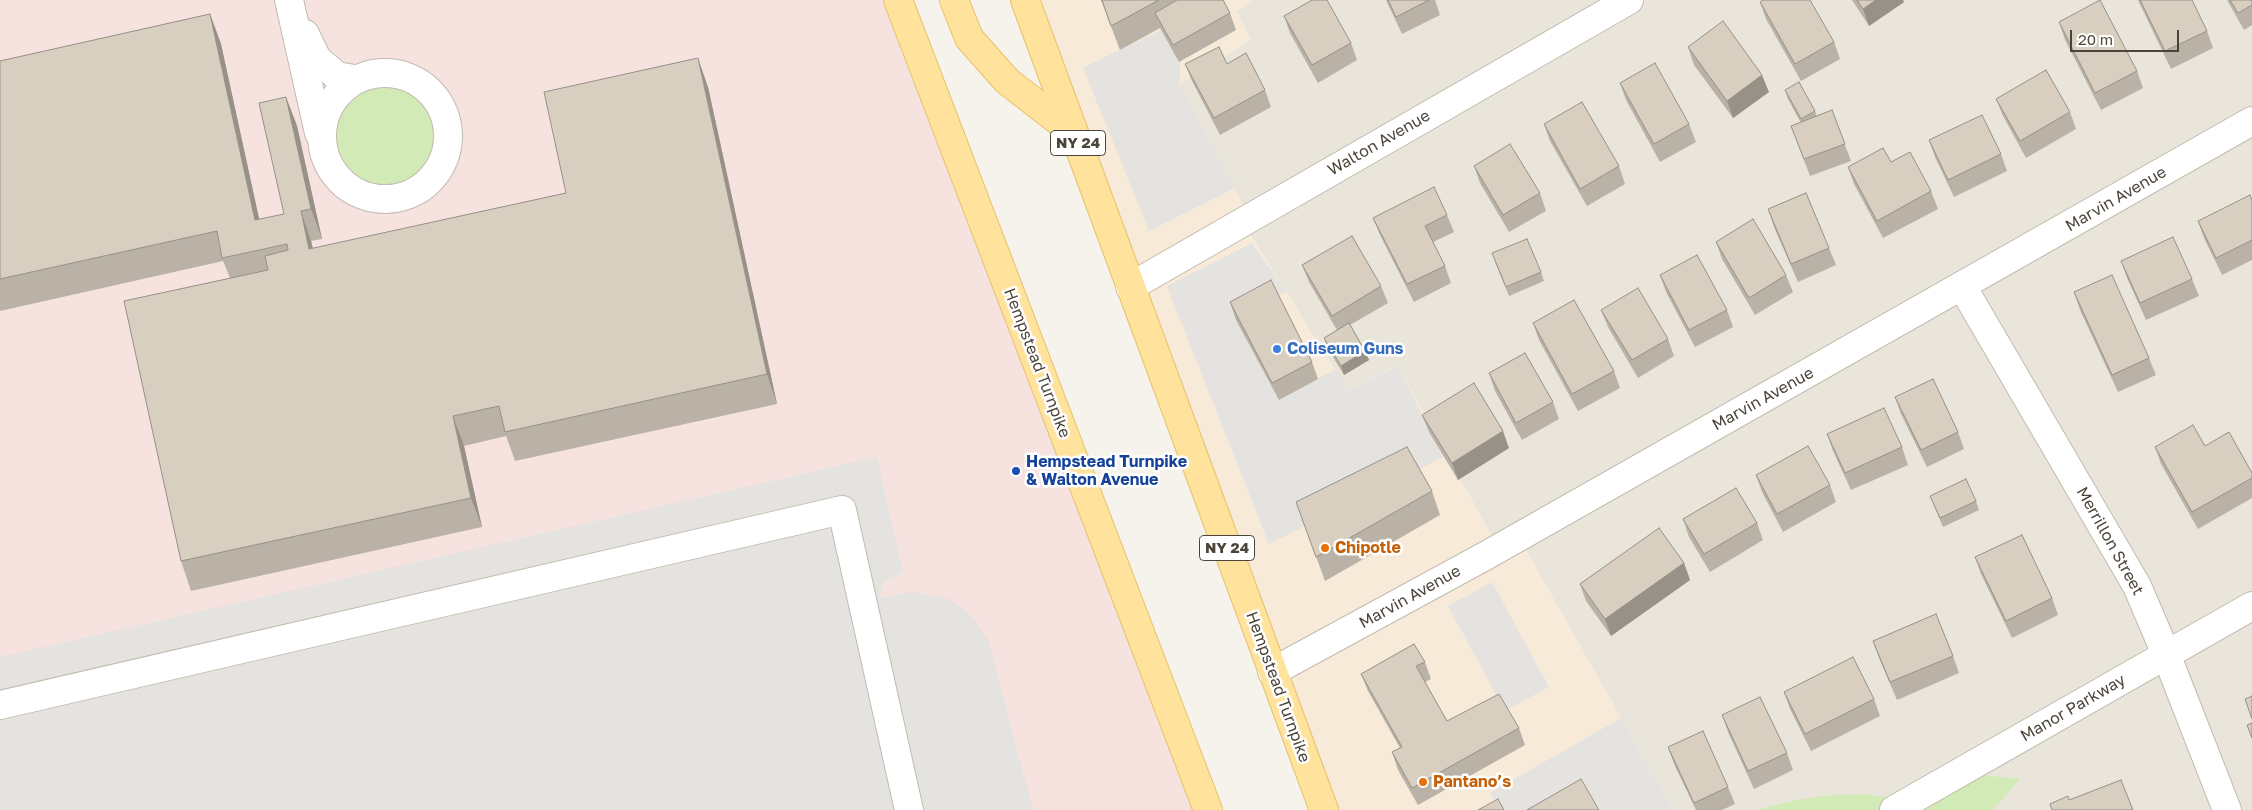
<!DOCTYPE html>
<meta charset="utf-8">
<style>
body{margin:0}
#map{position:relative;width:2252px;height:810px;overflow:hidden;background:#f6f3ec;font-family:"Golos Text",sans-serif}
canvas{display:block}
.scale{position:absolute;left:2070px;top:30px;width:109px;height:22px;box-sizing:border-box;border:2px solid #4b4439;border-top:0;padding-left:6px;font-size:15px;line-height:18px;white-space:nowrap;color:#4b4439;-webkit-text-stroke:4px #fff;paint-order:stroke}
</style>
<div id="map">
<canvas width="2252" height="810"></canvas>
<div class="scale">20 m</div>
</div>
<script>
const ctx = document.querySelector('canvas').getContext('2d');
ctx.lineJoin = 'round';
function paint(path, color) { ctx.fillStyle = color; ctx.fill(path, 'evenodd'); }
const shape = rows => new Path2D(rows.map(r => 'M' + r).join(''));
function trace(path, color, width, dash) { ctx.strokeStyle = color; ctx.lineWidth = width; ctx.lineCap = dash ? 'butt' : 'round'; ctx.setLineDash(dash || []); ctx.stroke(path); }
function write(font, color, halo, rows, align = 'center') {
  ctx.font = font + ' "Golos Text",sans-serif'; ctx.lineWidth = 5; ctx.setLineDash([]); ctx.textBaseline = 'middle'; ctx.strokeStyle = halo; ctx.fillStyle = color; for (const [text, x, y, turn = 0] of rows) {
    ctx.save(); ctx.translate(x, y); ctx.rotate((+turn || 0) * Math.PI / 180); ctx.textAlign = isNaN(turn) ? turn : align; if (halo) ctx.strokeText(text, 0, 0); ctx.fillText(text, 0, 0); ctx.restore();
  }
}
paint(shape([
 [1253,0,2252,0,2252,810,1673,810,1519,538,1499,549,1397,366,1348,391,1242,221,1179,84,1251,40,1236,11]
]), '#eae5da');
paint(shape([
 [1025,0,1253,0,1236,11,1251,40,1179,84,1250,218,1242,221,1348,391,1398,366,1498,548,1519,538,1673,810,1325,810]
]), '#f7ead8');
paint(shape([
 [0,0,889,0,1198,810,0,810]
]), '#f6e3e0');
paint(shape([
 '322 136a63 63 0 1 1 126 0a63 63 0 1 1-126 0Z',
 [1980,775,2020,779,1993,810,1758,810,1787,802,1822,796,1860,794,1889,797,1917,784]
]), '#d2eab5');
paint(shape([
 [1161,30,1181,61,1179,84,1235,188,1149,231,1083,68],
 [1252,243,1286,291,1236,319,1279,400,1336,369,1348,391,1398,366,1443,457,1269,544,1167,286],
 [877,457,903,573,887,580,881,589,881,598,912,592,947,598,969,613,988,639,1033,810,0,810,0,657],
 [1492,582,1549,687,1505,711,1448,606],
 [1621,718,1673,810,1499,810,1490,793]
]), '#e5e3e0');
const minor = shape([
 [289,0,319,133],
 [305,34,317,59,337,76,354,79],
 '322 136a63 63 0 1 1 126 0a63 63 0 1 1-126 0Z',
 [1962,286,2137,586,2166,654,2227,810],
 [1130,287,1629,0],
 [1272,672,1487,555,2252,121],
 [0,705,842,510,909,810],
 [1894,810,2252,606]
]);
const major = shape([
 [898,0,1208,810],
 [954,0,969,38,1007,81,1074,133],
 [1025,0,1324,810]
]);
trace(minor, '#c2bbae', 30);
trace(major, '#e6c16a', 30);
trace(minor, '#fff', 28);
trace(major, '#ffe39c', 28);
paint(shape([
 [1101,0,1223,0,1230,13,1236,30,1179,62,1160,28,1120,50],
 [1386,0,1435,0,1440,15,1402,34],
 [1852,0,1903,0,1904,2,1869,26],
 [2138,0,2192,0,2207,31,2213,48,2171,69],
 [2227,0,2252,0,2252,25,2244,30],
 [1760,2,1834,42,1840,59,1801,81,1766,19],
 [210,14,221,44,259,220,284,214,286,97,297,126,322,239,311,241,313,249,566,193,708,87,777,404,515,461,506,436,464,446,482,527,191,591,181,561,230,278,223,261,0,311,0,61],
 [1284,16,1351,43,1357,60,1318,83,1290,33],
 [2059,22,2137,71,2143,88,2101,110,2065,40],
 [1688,47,1769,92,1733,118,1694,65],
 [1185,64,1265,90,1271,107,1220,135,1192,81],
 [1620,83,1689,124,1696,142,1660,162,1626,100],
 [1785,90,1815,111,1817,117,1832,110,1851,161,1810,176,1791,126,1801,123,1788,99],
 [1996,99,2070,112,2076,129,2026,158,2003,116],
 [1544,124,1619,166,1625,184,1587,206,1550,141],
 [1929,140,2001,154,2007,171,1954,197,1935,157],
 [1891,162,1931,191,1938,209,1883,238,1854,184,1848,167],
 [1474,166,1540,193,1546,211,1509,232,1480,183],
 [2252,200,2252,260,2222,275,2204,238,2198,221],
 [1768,209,1829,248,1836,265,1798,282,1774,227],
 [1447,215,1454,232,1433,242,1445,266,1451,283,1414,302,1380,235,1373,218],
 [1716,242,1786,275,1793,292,1755,315,1722,259],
 [2121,261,2192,279,2199,296,2146,320,2127,278],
 [1495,262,1541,272,1544,281,1509,296],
 [1302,265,1381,286,1388,303,1350,325,1365,351,1369,360,1344,375,1327,347,1324,338,1337,330,1309,282],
 [1660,275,1727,310,1733,327,1695,347,1666,292],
 [2074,292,2149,358,2156,375,2118,392,2080,310],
 [1230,302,1312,362,1318,379,1279,400,1236,320],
 [1601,310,1668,339,1674,356,1638,378,1608,327],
 [1533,323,1614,371,1620,388,1578,411,1539,340],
 [1489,373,1553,402,1559,419,1522,440,1495,391],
 [1895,397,1958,432,1964,449,1927,467,1901,414],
 [1422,415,1509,448,1458,480,1429,432],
 [1827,434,1902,447,1908,465,1851,490,1833,451],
 [2205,446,2252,473,2252,498,2198,529,2161,464,2155,447],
 [1756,475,1830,485,1836,502,1783,532,1762,492],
 [1432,491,1440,515,1325,581,1296,502],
 [1930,496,1976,501,1979,510,1943,527],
 [1683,519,1757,523,1763,540,1710,572,1689,537],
 [1975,557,2052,598,2058,615,2012,638,1981,574],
 [1684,563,1690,580,1611,636,1586,601,1580,584],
 [1873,641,1953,656,1959,673,1897,700,1879,658],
 [1425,662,1431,679,1425,682,1447,721,1519,728,1525,745,1418,805,1398,770,1392,752,1400,748,1368,691,1361,674],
 [1784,692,1874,699,1880,716,1811,751,1790,709],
 [1722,715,1787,753,1793,770,1754,789,1728,732],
 [1668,747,1728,787,1735,804,1722,810,1696,810,1674,764]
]), '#bab2a6');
paint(shape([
 [1876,0,1903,0,1904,2,1869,26,1863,9],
 [210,14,221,44,266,250,255,220],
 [698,58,708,87,777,404,767,374],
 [1762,75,1769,92,1733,118,1727,101],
 [286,97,297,126,322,239,311,209],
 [301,211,311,241,320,279,309,249],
 [1365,351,1369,360,1344,375,1341,366],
 [453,416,464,446,482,527,471,498],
 [1503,431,1509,448,1458,480,1452,463],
 [1684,563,1690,580,1611,636,1605,619]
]), '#979187');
const building = shape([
 [1102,0,1159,0,1111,26,1102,0],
 [1177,0,1223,0,1230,13,1173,45,1155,13,1177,0],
 [1312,0,1327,0,1351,43,1312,65,1284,16,1312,0],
 [1388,0,1429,0,1396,17,1388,0],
 [1763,0,1810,0,1834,42,1795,64,1760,2,1763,0],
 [1857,0,1876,0,1863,9,1857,0],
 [2100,0,2137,71,2095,93,2059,22,2100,0],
 [2140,0,2192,0,2207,31,2165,51,2140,0],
 [2230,0,2252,0,2252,5,2238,13,2230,0],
 [210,14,255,220,284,214,259,103,286,97,311,209,301,211,309,249,566,193,544,92,698,58,767,374,505,432,499,406,453,416,471,498,181,561,124,301,268,270,265,256,288,250,287,244,222,258,217,231,0,279,0,61,210,14],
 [1723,21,1762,75,1727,101,1688,47,1723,21],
 [1219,47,1227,64,1246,53,1265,90,1214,118,1185,64,1219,47],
 [1655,63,1689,124,1654,144,1620,83,1655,63],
 [2046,70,2070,112,2020,141,1996,99,2046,70],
 [1799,82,1815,111,1801,119,1785,90,1799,82],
 [1582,102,1619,166,1580,189,1544,124,1582,102],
 [1832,110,1845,144,1804,159,1791,126,1832,110],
 [1982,115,2001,154,1948,180,1929,140,1982,115],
 [1510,144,1540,193,1503,215,1474,166,1510,144],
 [1883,148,1891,162,1910,152,1931,191,1877,221,1848,167,1883,148],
 [1434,187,1447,215,1425,226,1445,266,1407,284,1373,218,1434,187],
 [1806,193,1829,248,1791,264,1768,209,1806,193],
 [2250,195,2252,200,2252,240,2216,258,2198,221,2250,195],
 [1753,219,1786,275,1749,298,1716,242,1753,219],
 [1352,236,1381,286,1332,316,1302,265,1352,236],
 [2173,237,2192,279,2140,303,2121,261,2173,237],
 [1527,239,1541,272,1506,287,1492,253,1527,239],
 [1697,255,1727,310,1689,330,1660,275,1697,255],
 [2112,275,2149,358,2112,375,2074,292,2112,275],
 [1271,280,1312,362,1272,383,1230,302,1271,280],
 [1638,288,1668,339,1632,360,1601,310,1638,288],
 [1574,300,1614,371,1572,394,1533,323,1574,300],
 [1349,323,1365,351,1341,366,1324,338,1349,323],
 [1525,353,1553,402,1516,423,1489,373,1525,353],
 [1933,379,1958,432,1921,450,1895,397,1933,379],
 [1474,383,1503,431,1452,463,1422,415,1474,383],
 [1884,408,1902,447,1845,473,1827,434,1884,408],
 [2193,425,2205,446,2229,432,2252,473,2252,478,2192,512,2155,447,2193,425],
 [1808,446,1830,485,1777,514,1756,475,1808,446],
 [1407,447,1432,491,1316,557,1296,502,1407,447],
 [1966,479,1976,501,1940,518,1930,496,1966,479],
 [1736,488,1757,523,1704,554,1683,519,1736,488],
 [1659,528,1684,563,1605,619,1580,584,1659,528],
 [2022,535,2052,598,2006,621,1975,557,2022,535],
 [1936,614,1953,656,1890,682,1873,641,1936,614],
 [1414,644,1425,662,1416,666,1447,721,1499,694,1519,728,1412,788,1392,752,1402,747,1361,674,1414,644],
 [1853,657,1874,699,1805,734,1784,692,1853,657],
 [2252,696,2252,719,2245,699,2252,696],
 [1760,697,1787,753,1748,771,1722,715,1760,697],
 [2252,723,2252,738,2247,725,2252,723],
 [1703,731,1728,787,1694,803,1668,747,1703,731],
 [1581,779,1599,810,1527,810,1581,779],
 [2121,780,2133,810,2052,810,2050,804,2068,796,2069,800,2121,780],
 [1498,799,1504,810,1478,810,1498,799]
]);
paint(building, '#d8cfc1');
trace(building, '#979187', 1);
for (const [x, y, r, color] of [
 [1277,349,5,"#3f7fe0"],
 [1016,471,5,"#1a4fb4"],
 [1325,548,5,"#e8710a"],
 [1423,782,5,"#e8710a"]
]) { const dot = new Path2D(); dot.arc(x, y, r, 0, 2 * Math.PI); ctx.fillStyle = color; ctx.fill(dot); trace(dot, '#fff', 2); }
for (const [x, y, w] of [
 [1078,143,55],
 [1227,548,55]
]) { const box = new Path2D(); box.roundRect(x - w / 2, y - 12.5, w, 25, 4); ctx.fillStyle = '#fff'; ctx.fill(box); trace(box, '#4b4439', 1); }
write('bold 15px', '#4b4439', null, [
 ["NY 24",1078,143],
 ["NY 24",1227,548]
]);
write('16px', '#4b4439', '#fff', [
 ["Walton Avenue",1379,143,-30],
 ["Marvin Avenue",2116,199,-30],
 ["Hempstead Turnpike",1037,363,69],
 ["Marvin Avenue",1763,399,-29],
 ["Merrillon Street",2110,541,61],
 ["Marvin Avenue",1410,597,-29],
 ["Hempstead Turnpike",1278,687,70],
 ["Manor Parkway",2073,708,-30]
]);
write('bold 16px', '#366cbe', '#fff', [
 ["Coliseum Guns",1287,349]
], 'left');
write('bold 16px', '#164399', '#fff', [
 ["Hempstead Turnpike",1026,462],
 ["& Walton Avenue",1026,480]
], 'left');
write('bold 16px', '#c56008', '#fff', [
 ["Chipotle",1335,548],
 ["Pantano’s",1433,782]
], 'left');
</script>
